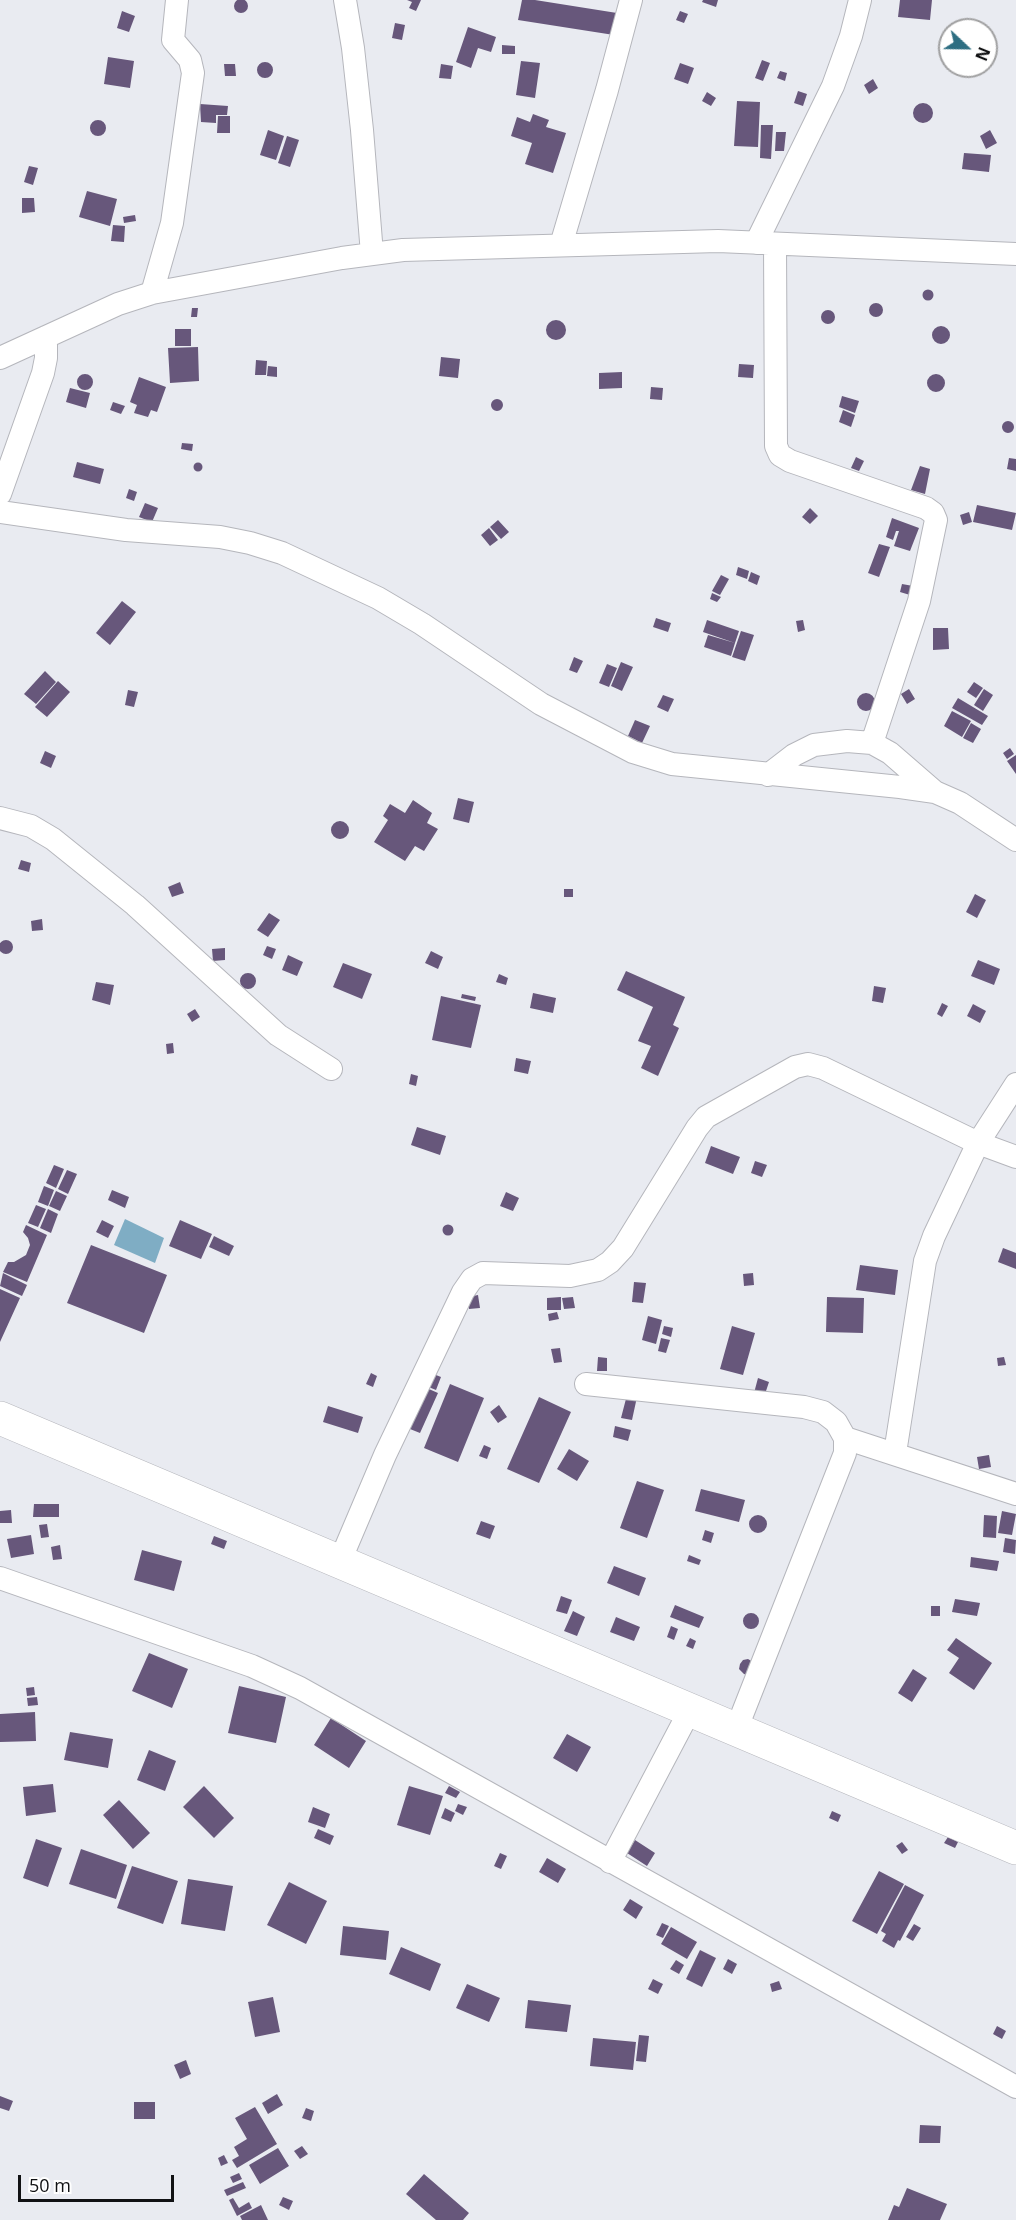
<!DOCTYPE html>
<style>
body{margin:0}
#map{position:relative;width:1016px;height:2220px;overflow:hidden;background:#e9ebf1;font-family:"Open Sans",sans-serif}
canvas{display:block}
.north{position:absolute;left:938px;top:18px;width:60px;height:60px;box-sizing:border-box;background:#fff;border:2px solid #a0a0a1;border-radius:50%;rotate:112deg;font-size:16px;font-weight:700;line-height:24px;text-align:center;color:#111214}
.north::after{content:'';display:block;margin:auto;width:21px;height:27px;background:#2d6e82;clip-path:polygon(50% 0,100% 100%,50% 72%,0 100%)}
.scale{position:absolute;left:18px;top:2175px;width:156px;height:27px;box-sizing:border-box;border:3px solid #111214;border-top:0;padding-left:8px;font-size:18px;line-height:21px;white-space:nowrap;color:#111214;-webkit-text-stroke:4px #fff;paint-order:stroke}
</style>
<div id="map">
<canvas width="1016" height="2220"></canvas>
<div class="north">N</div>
<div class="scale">50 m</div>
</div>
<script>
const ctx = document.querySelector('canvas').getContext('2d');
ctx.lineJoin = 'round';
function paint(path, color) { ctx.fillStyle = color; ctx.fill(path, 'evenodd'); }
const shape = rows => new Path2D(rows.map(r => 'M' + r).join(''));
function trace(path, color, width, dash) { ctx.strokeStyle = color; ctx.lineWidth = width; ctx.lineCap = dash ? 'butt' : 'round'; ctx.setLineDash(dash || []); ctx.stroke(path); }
paint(shape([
 [125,1219,164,1238,155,1263,114,1245]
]), '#7fadc4');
paint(shape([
 '234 6a7 7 0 1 1 14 0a7 7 0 1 1-14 0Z',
 [407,0,421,0,416,11,409,8,412,2],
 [522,0,535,0,617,13,614,35,518,20],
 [703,0,718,0,716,7,702,2],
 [900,0,932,0,930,20,898,17],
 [122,11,135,16,129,32,117,28],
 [680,11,688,14,684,23,676,20],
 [395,23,405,25,402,40,392,38],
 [468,27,496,37,491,52,478,48,471,68,456,62],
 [502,45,515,46,515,54,502,54],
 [108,57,134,61,130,88,104,84],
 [762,60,770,63,763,81,755,78],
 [521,61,540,63,535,98,516,95],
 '257 70a8 8 0 1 1 16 0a8 8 0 1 1-16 0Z',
 [680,63,694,68,688,84,674,79],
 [224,64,235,64,236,76,225,76],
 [441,64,453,66,451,79,439,78],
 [780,71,787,73,785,81,777,78],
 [873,79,878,88,869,94,864,85],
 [798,91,807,94,803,106,794,103],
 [707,92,716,98,711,106,702,101],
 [737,101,760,102,758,147,734,146],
 '913 113a10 10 0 1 1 20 0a10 10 0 1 1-20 0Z',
 [200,104,228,106,227,115,216,115,216,123,201,122],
 [533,114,549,120,546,127,566,133,553,173,525,164,532,143,511,136,517,117,530,122],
 [218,116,230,116,230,133,217,133],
 '90 128a8 8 0 1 1 16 0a8 8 0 1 1-16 0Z',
 [761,125,773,125,771,159,760,158],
 [268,130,284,136,276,160,260,155],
 [990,130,997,143,986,149,980,136],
 [776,132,786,132,784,151,775,151],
 [287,136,299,140,290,167,278,163],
 [964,153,991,155,989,172,962,169],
 [29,166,38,168,33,185,24,182],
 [87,191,117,199,110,226,79,217],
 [22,198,34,198,35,212,22,213],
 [135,215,136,221,124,223,123,217],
 [113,225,125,226,124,242,111,241],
 '922.5 295a5.5 5.5 0 1 1 11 0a5.5 5.5 0 1 1-11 0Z',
 '869 310a7 7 0 1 1 14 0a7 7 0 1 1-14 0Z',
 [192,308,198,308,197,317,191,317],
 '821 317a7 7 0 1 1 14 0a7 7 0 1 1-14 0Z',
 '546 330a10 10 0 1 1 20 0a10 10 0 1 1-20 0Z',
 '932 335a9 9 0 1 1 18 0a9 9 0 1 1-18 0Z',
 [175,329,191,329,191,346,175,346],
 [198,347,199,381,170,383,168,348],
 [441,357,460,359,458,378,439,376],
 [256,360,267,361,266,375,255,375],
 [739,364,754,365,753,378,738,377],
 [268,366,277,367,277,377,267,376],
 [622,372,622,388,599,389,599,373],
 '927 383a9 9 0 1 1 18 0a9 9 0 1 1-18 0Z',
 '77 382a8 8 0 1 1 16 0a8 8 0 1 1-16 0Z',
 [139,377,166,387,157,412,151,410,148,417,134,413,137,405,130,402],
 [651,387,663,388,662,400,650,399],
 [70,388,90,393,86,408,66,402],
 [842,396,859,401,855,413,839,407],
 '491 405a6 6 0 1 1 12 0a6 6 0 1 1-12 0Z',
 [113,402,125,406,121,414,110,410],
 [843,410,855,415,851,427,839,422],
 '1002 427a6 6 0 1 1 12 0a6 6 0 1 1-12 0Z',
 [182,443,193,444,192,451,181,449],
 [856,457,864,461,859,471,851,468],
 [1009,458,1016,459,1016,471,1007,469],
 [77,462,104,469,100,484,73,477],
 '193.5 467a4.5 4.5 0 1 1 9 0a4.5 4.5 0 1 1-9 0Z',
 [920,466,930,469,925,494,911,490],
 [129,489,137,492,134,501,126,498],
 [145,503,158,508,152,522,139,517],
 [977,505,1016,513,1012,530,973,522],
 [810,508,818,516,810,524,802,517],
 [969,512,972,522,963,525,960,515],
 [892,518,919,528,910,551,894,546,899,531,896,531,893,540,886,537],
 [498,520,509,532,501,539,490,527],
 [489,528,498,540,490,546,481,535],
 [879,544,890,547,879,577,868,573],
 [738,567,749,571,747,579,736,575],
 [751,572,760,576,757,585,748,581],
 [721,575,729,579,720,595,712,591],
 [902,584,913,586,910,595,900,592],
 [712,593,721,597,717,602,710,599],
 [122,601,136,612,110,645,96,633],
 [656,618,671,623,668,632,653,627],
 [707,620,739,631,735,643,703,632],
 [803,620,805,630,798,632,796,621],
 [933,628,948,628,949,649,933,650],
 [741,631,754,635,745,661,732,657],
 [708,635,735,643,731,656,704,647],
 [574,657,583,661,577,673,569,670],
 [621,662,633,667,622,691,611,686],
 [607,664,617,668,609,687,599,683],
 [45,671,56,682,36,704,24,694],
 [58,681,70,692,47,717,35,707],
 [974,682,983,688,976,698,967,692],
 [909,689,915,699,907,704,901,694],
 [984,689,993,695,983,711,974,705],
 [128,690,138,692,134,707,125,705],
 '857 702a9 9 0 1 1 18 0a9 9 0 1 1-18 0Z',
 [663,695,674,699,668,712,657,707],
 [958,698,988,716,982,725,952,708],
 [952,711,971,721,962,737,944,726],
 [635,720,650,726,642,743,628,736],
 [971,723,981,729,973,743,963,738],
 [1010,748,1014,754,1007,759,1003,753],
 [45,751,56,756,51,768,40,763],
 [1016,755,1016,774,1007,761],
 [458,798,474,802,469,823,453,819],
 [413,800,432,813,427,823,438,829,424,851,415,846,405,861,374,842,388,820,383,816,390,804,405,813],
 '331 830a9 9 0 1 1 18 0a9 9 0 1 1-18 0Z',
 [21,860,31,863,29,872,18,869],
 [180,882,184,893,172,897,168,887],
 [564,889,573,889,573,897,564,897],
 [975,894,986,900,977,918,966,912],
 [269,913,280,920,268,937,257,930],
 [42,919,43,930,32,931,31,921],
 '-1 947a7 7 0 1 1 14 0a7 7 0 1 1-14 0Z',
 [267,946,276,949,272,959,263,955],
 [225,948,225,960,213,961,212,949],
 [431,951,443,957,438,969,425,963],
 [288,955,303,962,297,976,282,970],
 [978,960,1000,969,994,985,971,976],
 [343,963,372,974,362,999,333,987],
 [626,971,685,997,673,1025,679,1028,658,1076,641,1068,651,1046,638,1041,653,1007,617,990],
 '240 981a8 8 0 1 1 16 0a8 8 0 1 1-16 0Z',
 [499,974,508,978,506,985,496,982],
 [96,982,114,985,110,1005,92,1000],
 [874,986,886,988,883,1003,872,1001],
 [533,993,556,998,553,1013,530,1008],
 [462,994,476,997,475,1001,461,998],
 [441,996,481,1005,471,1048,432,1040],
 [942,1003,948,1006,942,1017,937,1014],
 [973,1004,986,1011,980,1023,967,1016],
 [195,1009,200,1017,192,1022,187,1014],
 [173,1043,174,1053,167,1054,166,1044],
 [516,1058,531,1061,528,1074,514,1071],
 [411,1074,418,1076,416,1086,409,1084],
 [417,1127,446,1136,440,1155,411,1145],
 [711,1146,740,1157,733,1174,705,1163],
 [755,1161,767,1165,762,1177,751,1173],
 [54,1165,64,1169,56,1188,46,1183],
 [67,1170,77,1174,68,1194,58,1189],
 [44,1186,54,1190,48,1206,38,1202],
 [112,1190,129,1197,125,1208,108,1200],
 [56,1191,67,1196,60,1211,49,1206],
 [506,1192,519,1198,513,1211,500,1206],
 [36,1205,46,1209,38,1227,28,1223],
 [48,1209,58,1214,51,1233,40,1228],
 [102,1220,114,1226,108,1238,96,1232],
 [180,1220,212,1234,201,1259,169,1246],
 '442.5 1230a5.5 5.5 0 1 1 11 0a5.5 5.5 0 1 1-11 0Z',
 [26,1225,47,1235,27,1282,3,1272,8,1262,14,1262,26,1255,30,1245,28,1238,23,1232],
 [214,1236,234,1246,229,1256,209,1247],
 [91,1245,167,1275,144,1333,67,1303],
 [1003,1248,1016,1253,1016,1269,998,1262],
 [860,1265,898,1270,895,1295,856,1290],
 [3,1273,27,1285,22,1296,0,1286],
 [753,1273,754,1285,744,1286,743,1274],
 [634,1282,646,1283,643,1303,632,1302],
 [0,1289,20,1298,0,1342],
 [478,1295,480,1308,469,1309,468,1297],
 [561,1297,561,1310,547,1310,547,1298],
 [573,1297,575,1308,564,1309,562,1298],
 [827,1297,864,1298,863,1333,826,1332],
 [557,1312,559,1319,549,1321,548,1314],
 [648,1316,662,1320,656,1344,642,1340],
 [664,1326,673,1328,671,1337,662,1334],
 [732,1326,755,1333,743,1375,720,1369],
 [661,1338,670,1340,666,1353,658,1351],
 [560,1348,562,1362,554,1363,551,1349],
 [598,1357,607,1358,607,1371,597,1371],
 [1004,1357,1006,1365,998,1366,997,1358],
 [371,1373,377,1376,373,1387,366,1384],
 [431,1373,441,1377,436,1390,426,1386],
 [758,1378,769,1382,764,1397,754,1393],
 [450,1384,484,1398,458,1462,424,1448],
 [422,1386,438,1393,420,1433,405,1427],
 [627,1395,637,1397,632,1420,621,1418],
 [539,1397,571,1412,539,1483,507,1469],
 [499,1405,507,1417,498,1423,490,1412],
 [328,1406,363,1417,358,1433,323,1422],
 [615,1426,631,1430,628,1441,613,1437],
 [484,1445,491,1448,487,1459,479,1456],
 [569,1449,589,1461,577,1481,557,1469],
 [989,1455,991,1467,979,1469,977,1457],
 [637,1481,664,1490,647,1538,620,1528],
 [701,1489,745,1500,739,1522,695,1511],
 [34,1504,59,1504,59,1517,33,1517],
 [11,1510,12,1523,0,1523,0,1511],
 [1002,1511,1016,1514,1012,1535,998,1533],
 '749 1524a9 9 0 1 1 18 0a9 9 0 1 1-18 0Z',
 [984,1515,997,1516,996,1538,983,1537],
 [481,1521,495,1526,490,1539,476,1534],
 [47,1524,49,1537,41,1538,39,1525],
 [705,1530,714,1533,711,1543,702,1540],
 [31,1535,34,1554,11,1558,7,1539],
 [214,1536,227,1541,224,1549,211,1544],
 [1005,1538,1016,1540,1015,1554,1003,1552],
 [60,1545,62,1559,53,1560,51,1547],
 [142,1550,182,1561,174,1591,134,1580],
 [689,1555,701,1560,699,1565,687,1561],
 [971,1557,999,1561,997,1571,970,1567],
 [614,1566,646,1578,639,1596,607,1583],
 [561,1596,572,1600,567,1614,556,1611],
 [955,1599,980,1603,977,1616,952,1612],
 [675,1605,704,1617,699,1628,670,1617],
 [931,1606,940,1606,940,1616,931,1616],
 [573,1611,585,1617,577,1636,564,1631],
 '743 1621a8 8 0 1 1 16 0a8 8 0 1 1-16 0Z',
 [616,1617,640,1627,634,1641,610,1632],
 [671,1626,678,1629,674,1640,667,1637],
 [690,1638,696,1641,693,1649,686,1646],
 [956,1638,992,1663,974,1690,949,1673,959,1658,947,1650],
 [149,1653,188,1669,172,1708,132,1691],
 [748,1659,753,1662,747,1675,744,1674,739,1669,740,1664,743,1660],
 [913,1669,927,1678,912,1702,898,1693],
 [239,1686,286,1697,276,1743,228,1733],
 [34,1687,35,1695,27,1696,26,1688],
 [37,1697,38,1705,28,1706,27,1698],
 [35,1712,36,1741,0,1742,0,1714],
 [331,1718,366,1741,349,1768,314,1745],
 [70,1732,113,1739,108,1768,64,1760],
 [567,1734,591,1747,577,1772,553,1758],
 [149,1750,176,1761,165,1791,137,1780],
 [53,1784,56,1812,26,1816,23,1787],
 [204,1786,234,1818,214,1838,183,1807],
 [409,1786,443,1796,430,1835,397,1825],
 [449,1786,460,1792,456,1798,445,1793],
 [119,1800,150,1833,133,1849,103,1815],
 [458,1804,467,1807,463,1815,455,1811],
 [313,1807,330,1814,325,1828,308,1822],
 [445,1808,455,1813,451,1822,441,1818],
 [832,1811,841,1815,838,1822,829,1818],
 [318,1829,334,1836,330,1845,314,1838],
 [948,1837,958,1842,955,1848,944,1843],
 [36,1839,62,1848,48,1887,23,1878],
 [635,1840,655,1853,647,1866,627,1853],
 [902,1842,908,1850,902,1854,896,1846],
 [81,1849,127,1865,116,1899,69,1884],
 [500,1853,507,1856,501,1869,494,1866],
 [547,1858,566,1869,558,1883,539,1872],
 [132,1866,178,1881,163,1924,117,1908],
 [879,1871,904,1884,877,1934,852,1921],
 [188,1879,233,1886,225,1931,181,1924],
 [289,1882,327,1901,306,1944,267,1925],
 [905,1885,924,1895,900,1941,898,1940,894,1948,882,1941,886,1934,881,1931],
 [630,1899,643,1907,636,1919,623,1910],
 [662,1923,669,1926,663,1938,656,1935],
 [914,1924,921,1928,913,1941,906,1937],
 [343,1926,389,1931,386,1960,340,1955],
 [671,1927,697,1942,687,1959,661,1944],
 [401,1947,441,1964,430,1991,389,1974],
 [700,1950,716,1958,702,1987,686,1979],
 [728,1959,737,1964,732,1974,723,1969],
 [676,1960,684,1965,679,1974,670,1969],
 [653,1979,663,1984,658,1994,648,1989],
 [779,1981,782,1989,772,1992,770,1984],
 [467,1984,500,1998,489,2022,456,2008],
 [273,1997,280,2032,255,2037,248,2002],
 [528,2000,571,2005,567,2032,525,2028],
 [997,2026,1006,2031,1002,2039,993,2034],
 [639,2035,649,2036,646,2062,636,2061],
 [593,2038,636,2042,633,2070,590,2066],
 [186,2060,191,2074,180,2079,174,2065],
 [277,2094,283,2105,268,2114,262,2103],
 [0,2096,13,2101,9,2111,0,2108],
 [134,2102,155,2102,155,2119,134,2119],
 [255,2107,277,2144,237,2168,232,2160,239,2156,234,2147,247,2139,235,2118],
 [306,2108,314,2111,311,2121,302,2118],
 [920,2125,941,2126,940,2143,919,2143],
 [302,2146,308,2154,300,2159,294,2151],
 [278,2148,289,2166,260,2184,249,2165],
 [224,2155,228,2163,221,2166,218,2158],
 [239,2173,242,2179,233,2183,230,2177],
 [424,2174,469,2213,463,2220,436,2220,406,2194],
 [243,2182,246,2188,227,2196,224,2190],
 [907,2188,947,2204,940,2220,888,2220,894,2205,899,2207],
 [283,2197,293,2201,289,2210,279,2205],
 [233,2198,239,2208,249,2202,252,2208,237,2216,229,2200],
 [261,2205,268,2220,242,2220,240,2216]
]), '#67577b');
const minor = shape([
 [345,0,353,48,362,130,372,254],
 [756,243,833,86,851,36,860,0],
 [775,244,776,446,780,455,790,461,926,508,933,513,936,520,919,601,872,743],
 [561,245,607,90,631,0],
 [152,293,172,223,193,73,190,60,173,40,177,0],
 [0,358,118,304,152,293,342,258,403,250,718,241,1016,254],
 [0,494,43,373,46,358,46,337],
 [0,512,126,530,220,537,250,543,282,553,378,598,422,624,541,704,633,752,672,764,900,787,935,792,960,803,1016,840],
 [768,775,794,755,814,745,847,741,872,743,890,753,935,792],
 [0,818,31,826,53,839,135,905,278,1035,331,1069],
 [586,1384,804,1407,823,1412,836,1422,845,1438,845,1453,736,1730],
 [845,1438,1016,1494],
 [895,1453,925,1261,934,1236,978,1143,1016,1084],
 [340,1561,385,1455,463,1292,472,1279,483,1273,570,1276,598,1270,610,1262,623,1248,697,1128,706,1117,795,1067,808,1064,823,1068,978,1143,1016,1157],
 [0,1578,252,1666,300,1688,1016,2087],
 [610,1862,690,1710]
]);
const secondary = shape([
 [0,1418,1016,1848]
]);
trace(minor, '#b5b6bc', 24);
trace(secondary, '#b5b6bc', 34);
trace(minor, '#fff', 22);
trace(secondary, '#fff', 33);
</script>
